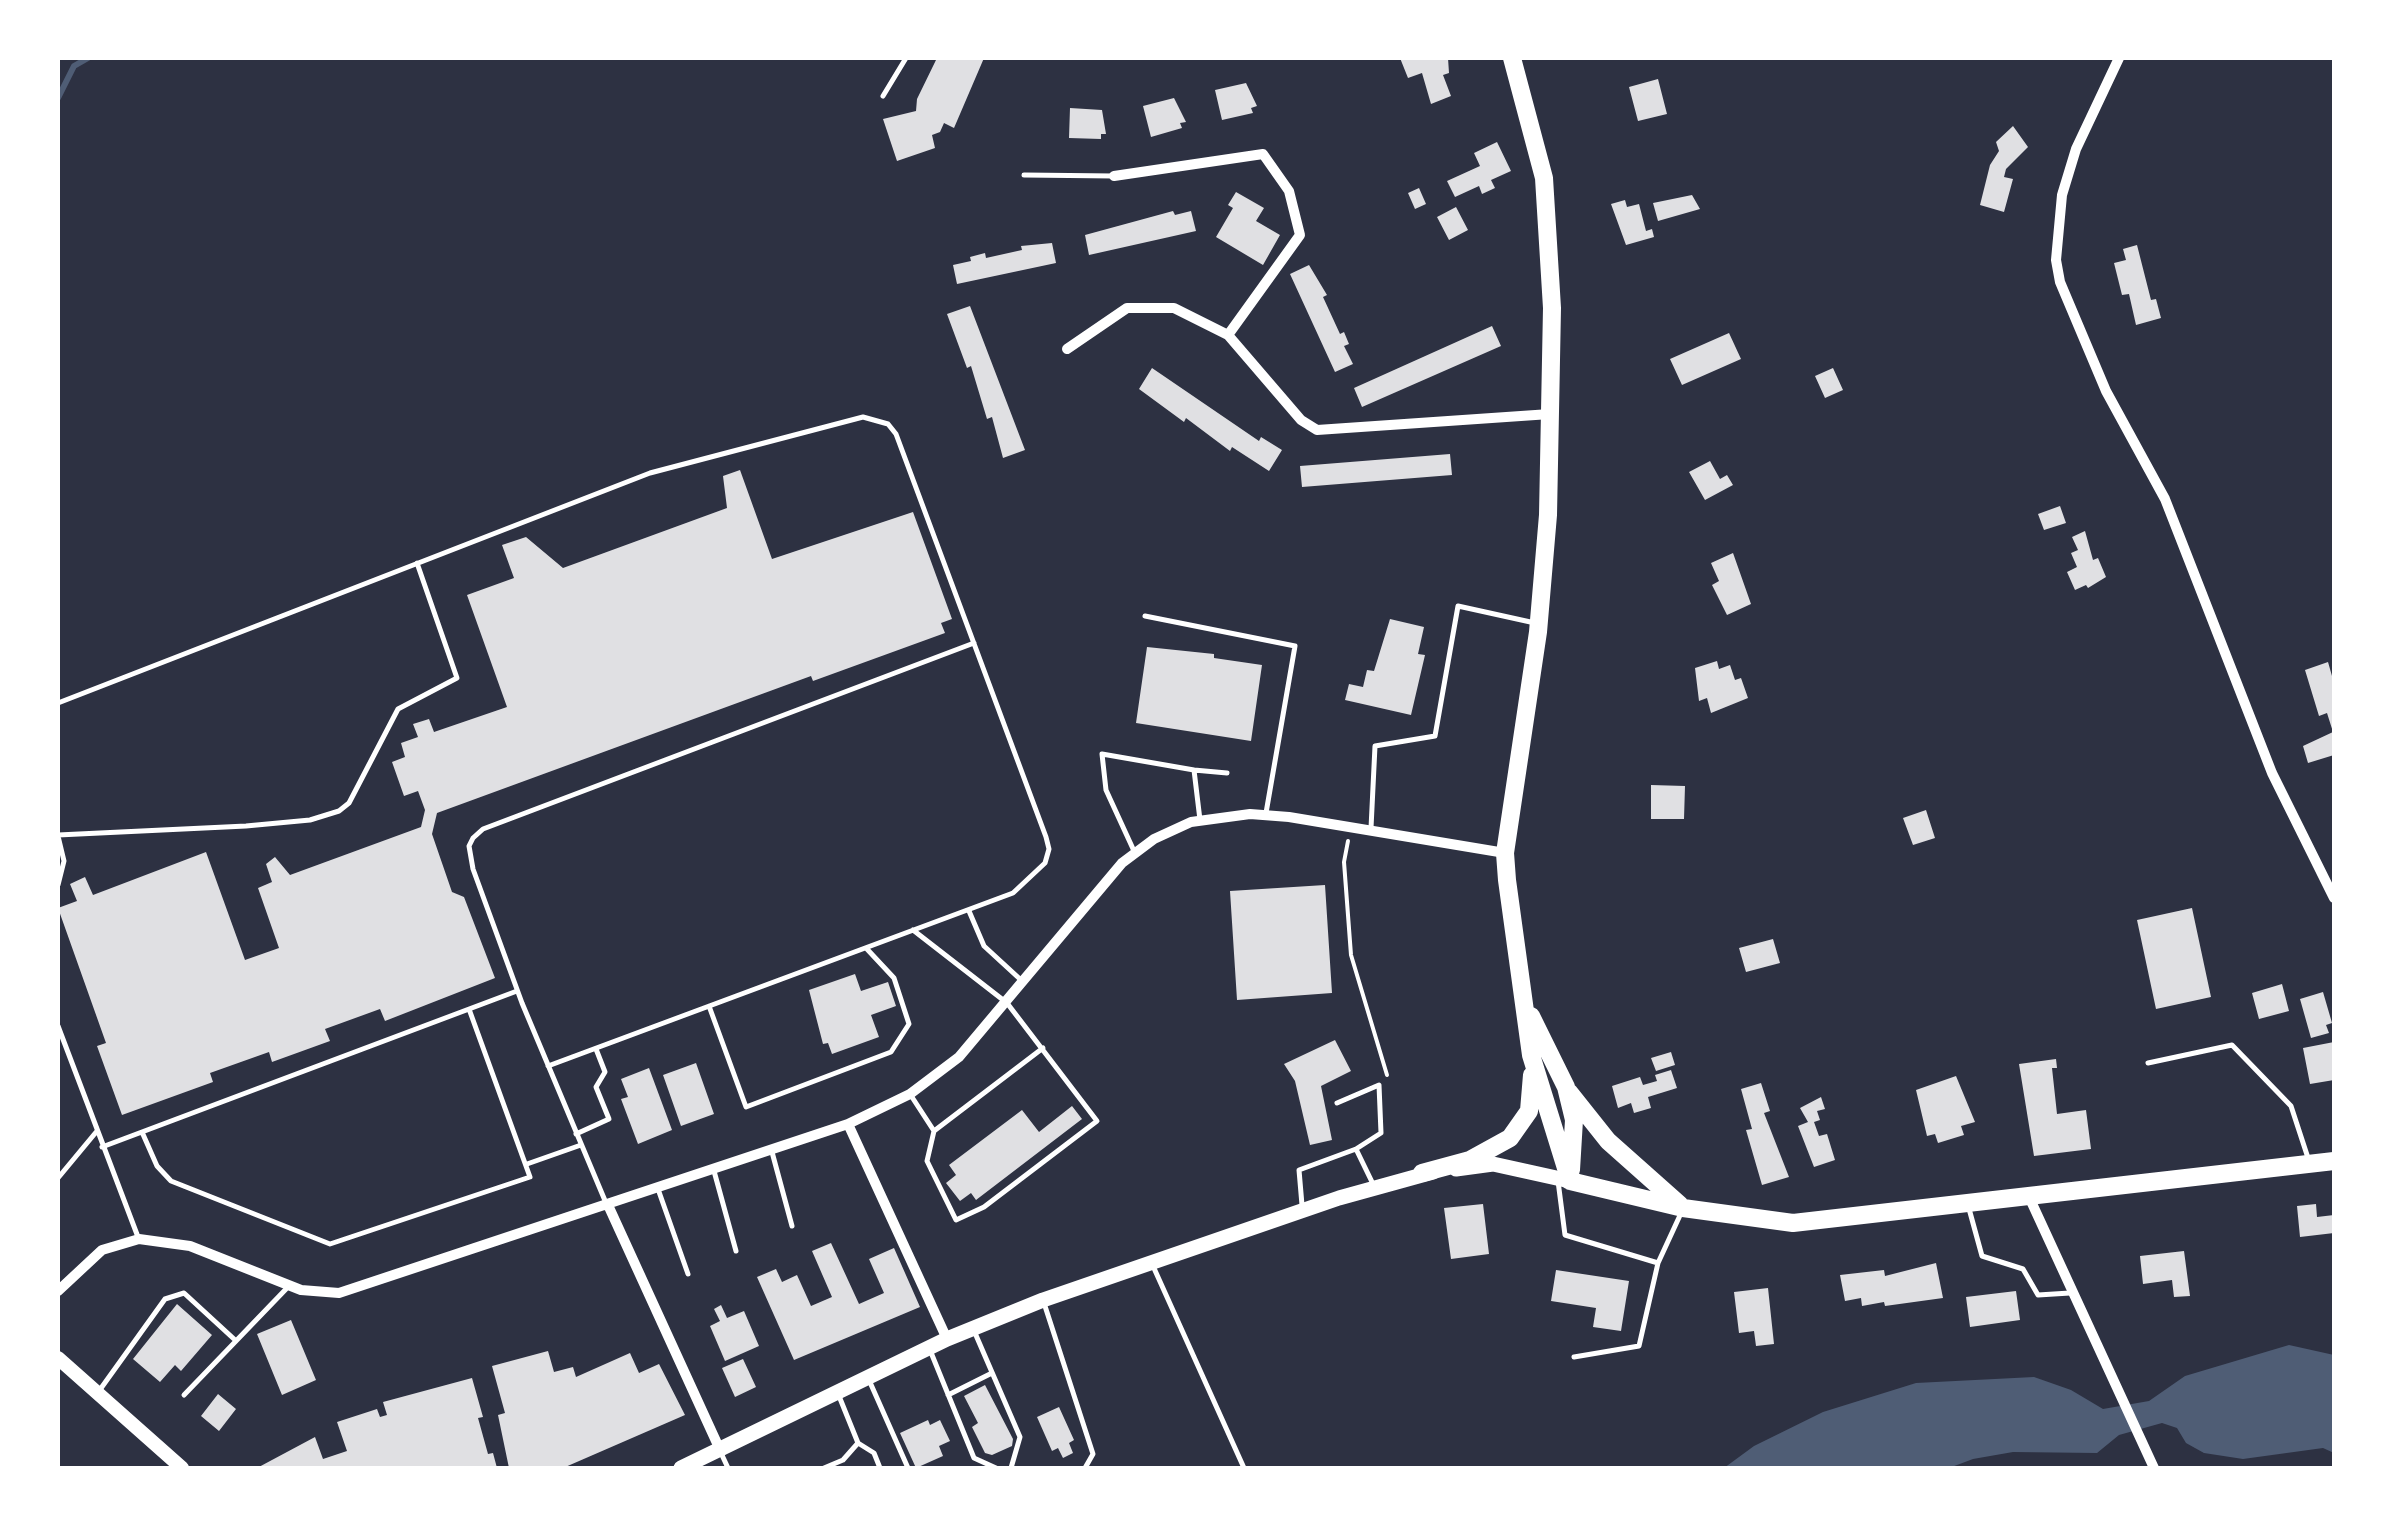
<!DOCTYPE html>
<style>
body{margin:0}
#map{position:relative;width:2392px;height:1526px;overflow:hidden;background:#2d3142;font-family:"Asap Condensed",sans-serif}
canvas{display:block}
.frame{position:absolute;inset:0;border:60px solid #fff;pointer-events:none}
</style>
<div id="map">
<canvas width="2392" height="1526"></canvas>
<div class="frame"></div>
</div>
<script>
const ctx = document.querySelector('canvas').getContext('2d');
ctx.lineJoin = 'round';
function paint(path, color) { ctx.fillStyle = color; ctx.fill(path, 'evenodd'); }
const shape = rows => new Path2D(rows.map(r => 'M' + r).join(''));
function trace(path, color, width, dash) { ctx.strokeStyle = color; ctx.lineWidth = width; ctx.lineCap = dash ? 'butt' : 'round'; ctx.setLineDash(dash || []); ctx.stroke(path); }
paint(shape([
 [2289,1345,2334,1355,2334,1453,2323,1448,2243,1459,2204,1453,2186,1443,2177,1428,2162,1423,2119,1435,2097,1453,2013,1452,1973,1459,1949,1468,1724,1468,1754,1446,1823,1412,1916,1383,2034,1377,2071,1390,2103,1409,2149,1401,2185,1376]
]), '#4f5d75');
trace(shape([
 [58,98,74,66,88,58]
]), '#4f5d75', 6);
paint(shape([
 [930,58,984,58,954,128,944,123,940,132,932,135,935,148,897,161,883,119,916,111,917,99,936,60],
 [1400,58,1448,58,1449,73,1443,75,1451,96,1431,104,1422,73,1408,78],
 [1658,79,1667,114,1638,121,1629,87],
 [1246,83,1257,106,1251,108,1253,113,1222,120,1215,90],
 [1174,98,1186,122,1180,123,1182,128,1151,137,1143,106],
 [1070,108,1102,110,1106,134,1101,134,1101,139,1069,138],
 [2013,126,2028,147,2006,169,2004,177,2013,179,2004,212,1980,205,1990,165,1999,151,1996,142],
 [1497,142,1511,171,1491,180,1495,188,1482,194,1479,186,1455,197,1447,181,1480,166,1474,153],
 [1419,188,1426,204,1415,209,1408,193],
 [1236,192,1264,208,1256,221,1280,235,1263,265,1216,237,1233,208,1228,205],
 [1692,195,1700,209,1658,221,1653,203],
 [1625,200,1627,207,1639,204,1646,231,1652,229,1654,237,1626,245,1611,204],
 [1456,207,1468,230,1449,240,1437,217],
 [1173,211,1175,215,1191,211,1196,231,1089,255,1085,235],
 [1052,243,1056,263,957,284,953,265,971,261,970,257,985,253,986,258,1022,250,1021,246],
 [2137,245,2151,300,2156,299,2161,318,2136,325,2129,294,2122,295,2114,263,2126,260,2123,249],
 [1309,265,1327,295,1323,297,1340,334,1344,332,1349,344,1344,346,1353,364,1335,372,1290,274],
 [970,306,1025,450,1003,458,992,417,987,419,971,366,967,368,947,314],
 [1492,326,1501,346,1362,407,1354,388],
 [1729,333,1741,359,1682,385,1670,359],
 [1152,368,1259,441,1261,437,1282,450,1269,471,1232,447,1230,451,1186,418,1184,422,1139,389],
 [1833,368,1843,390,1825,398,1815,376],
 [1450,454,1452,475,1302,487,1300,466],
 [1710,461,1720,479,1727,475,1733,485,1705,500,1689,472],
 [740,470,772,559,913,512,952,619,941,623,945,633,813,681,811,676,437,813,432,834,452,892,464,897,495,978,385,1021,380,1009,325,1029,330,1041,272,1062,269,1052,210,1073,213,1082,122,1115,97,1046,106,1043,58,908,77,901,70,884,85,877,93,895,206,852,245,960,279,948,258,888,272,882,266,864,275,857,290,875,421,827,425,810,418,791,404,796,392,762,405,757,401,743,418,737,413,724,429,719,434,732,507,707,467,595,514,578,502,545,526,537,563,568,727,508,723,476],
 [2060,506,2066,523,2044,530,2038,514],
 [2085,531,2093,560,2098,558,2106,577,2088,588,2086,585,2075,590,2067,572,2077,567,2071,553,2078,550,2072,537],
 [1733,553,1751,604,1727,615,1712,585,1719,581,1711,563],
 [1390,619,1424,627,1418,654,1425,655,1411,715,1345,700,1349,684,1363,687,1367,670,1374,671],
 [1147,647,1214,654,1214,658,1262,665,1251,741,1136,723],
 [1717,661,1719,669,1730,665,1735,680,1741,678,1748,698,1711,713,1707,698,1699,701,1695,668],
 [2328,662,2334,683,2334,755,2308,763,2303,746,2333,732,2327,713,2319,716,2305,670],
 [1651,785,1685,786,1684,819,1651,819],
 [1926,810,1935,838,1913,845,1903,818],
 [1325,885,1332,993,1237,1000,1230,891],
 [2192,908,2211,997,2156,1009,2137,920],
 [1773,939,1780,963,1746,972,1739,948],
 [855,974,861,991,888,982,896,1006,871,1015,879,1037,832,1054,828,1043,823,1044,809,990],
 [2282,984,2289,1011,2259,1019,2252,993],
 [2323,992,2332,1023,2326,1025,2329,1033,2311,1038,2300,999],
 [1335,1040,1351,1071,1321,1086,1332,1140,1310,1145,1295,1081,1284,1064],
 [2334,1042,2334,1080,2310,1084,2303,1048],
 [1671,1052,1675,1065,1656,1071,1651,1058],
 [2056,1059,2057,1068,2052,1068,2057,1114,2086,1110,2091,1149,2034,1156,2019,1064],
 [696,1063,714,1114,681,1126,663,1075],
 [649,1068,672,1130,638,1144,621,1099,628,1097,621,1079],
 [1671,1070,1677,1088,1648,1097,1651,1108,1634,1113,1631,1103,1618,1108,1612,1086,1640,1077,1643,1085,1657,1081,1655,1075],
 [1956,1076,1975,1122,1961,1126,1964,1135,1938,1143,1935,1134,1927,1136,1916,1090],
 [1761,1083,1770,1111,1764,1113,1789,1177,1762,1185,1746,1130,1752,1129,1741,1089],
 [1821,1097,1825,1109,1817,1111,1820,1120,1814,1122,1819,1136,1827,1134,1835,1160,1814,1167,1798,1126,1808,1122,1800,1108],
 [1072,1106,1082,1119,976,1200,971,1193,960,1201,946,1183,956,1175,949,1165,1022,1110,1039,1132],
 [1483,1204,1489,1254,1451,1259,1444,1208],
 [2316,1204,2317,1217,2334,1215,2334,1233,2300,1237,2297,1206],
 [831,1243,859,1304,884,1293,869,1259,894,1248,920,1307,794,1360,757,1277,776,1269,782,1282,797,1275,811,1306,832,1297,812,1251],
 [2184,1251,2190,1296,2174,1297,2172,1280,2143,1284,2140,1256],
 [1936,1263,1943,1298,1885,1306,1884,1302,1862,1306,1861,1298,1845,1301,1840,1275,1884,1270,1885,1276],
 [1556,1270,1629,1281,1621,1331,1593,1327,1596,1308,1551,1301],
 [1768,1288,1774,1344,1756,1346,1754,1331,1739,1333,1734,1292],
 [2016,1291,2020,1320,1970,1327,1966,1297],
 [177,1304,212,1335,181,1371,175,1365,160,1382,133,1359],
 [721,1305,727,1318,744,1311,759,1346,725,1361,710,1326,720,1321,714,1309],
 [291,1320,316,1380,282,1395,257,1334],
 [548,1351,554,1372,573,1367,576,1377,630,1353,639,1373,659,1364,685,1415,563,1468,509,1468,498,1415,505,1413,492,1366],
 [743,1359,756,1387,735,1397,722,1368],
 [472,1378,483,1417,478,1418,488,1454,493,1453,497,1468,257,1468,315,1437,323,1459,347,1451,337,1422,377,1409,380,1417,387,1415,383,1402],
 [985,1385,1013,1439,1012,1446,992,1455,985,1453,972,1427,978,1423,964,1396],
 [218,1394,236,1409,219,1431,201,1416],
 [1059,1407,1074,1440,1069,1443,1073,1453,1063,1458,1058,1448,1052,1451,1037,1417],
 [928,1420,930,1425,940,1420,950,1441,939,1446,943,1456,916,1468,900,1433]
]), '#e0e0e3');
trace(shape([
 [1348,841,1344,862,1351,955,1387,1075]
]), '#fff', 4);
trace(shape([
 [883,96,906,58],
 [1024,175,1114,176],
 [1145,616,1295,646,1266,813],
 [58,703,650,473,863,417,888,424,896,434,1046,837,1049,849,1045,863,1013,893,548,1066],
 [1194,770,1227,773],
 [1371,828,1375,746,1435,736,1458,606,1535,623],
 [58,835,246,826,310,820,339,811,349,803,398,709,457,678,417,563],
 [1134,851,1106,790,1102,754,1194,770,1200,820],
 [58,885,64,861,58,836],
 [969,911,984,946,1021,980],
 [709,1006,746,1107,891,1052,909,1024,894,978,866,948],
 [58,1026,138,1237],
 [2148,1063,2232,1045,2291,1106,2309,1161],
 [910,1094,934,1131,927,1161,956,1220,984,1207,1097,1121,1007,1003,913,930],
 [1337,1103,1379,1085,1381,1133,1356,1149],
 [934,1131,1043,1048],
 [142,1132,157,1166,171,1181,330,1244,530,1177,469,1009],
 [576,1134,609,1119,596,1087,605,1072,596,1049],
 [102,1147,517,991],
 [772,1152,792,1226],
 [527,1164,581,1145],
 [714,1171,736,1251],
 [58,1178,97,1131],
 [1558,1181,1565,1235,1658,1263],
 [658,1189,688,1274],
 [606,1203,522,1003,473,869,469,846,473,838,483,829,974,643],
 [1302,1205,1299,1170,1356,1149,1373,1184],
 [1968,1205,1982,1256,2023,1269,2038,1295,2070,1293],
 [1153,1266,1244,1468],
 [1044,1303,1093,1454,1085,1468],
 [975,1333,1020,1437,1011,1468],
 [930,1350,974,1458,996,1468],
 [1574,1357,1639,1346,1658,1263,1682,1211],
 [869,1380,908,1468],
 [99,1391,165,1299,184,1293,234,1339],
 [184,1395,287,1288],
 [948,1395,992,1373],
 [839,1396,858,1443,874,1453,880,1468],
 [721,1453,728,1468],
 [824,1468,843,1460,858,1443]
]), '#fff', 5);
trace(shape([
 [2119,58,2076,149,2062,195,2056,260,2060,282,2106,391,2165,499,2272,773,2334,898],
 [1114,176,1263,154,1289,191,1300,235,1228,335],
 [1067,349,1127,308,1174,308,1228,335,1301,420,1317,430,1550,414],
 [848,1124,947,1339],
 [2030,1199,2154,1468],
 [608,1205,721,1452],
 [58,1291,102,1250,139,1239,190,1246,301,1290,339,1293,848,1124,910,1094,959,1057,1122,863,1154,839,1191,822,1250,814,1289,817,1505,853]
]), '#fff', 10);
trace(shape([
 [58,1358,182,1468]
]), '#fff', 14);
trace(shape([
 [1456,1169,1493,1164,1570,1181],
 [681,1468,947,1339,1043,1300,1339,1198,1433,1172]
]), '#fff', 15);
trace(shape([
 [1512,58,1544,178,1552,308,1548,515,1538,632,1505,853,1507,880,1531,1055,1570,1181],
 [1531,1016,1566,1087,1574,1120,1571,1170],
 [1569,1092,1608,1141,1680,1205],
 [1422,1173,1470,1160,1510,1138,1529,1111,1532,1075],
 [1570,1181,1683,1208,1793,1223,2334,1161]
]), '#fff', 18);
</script>
